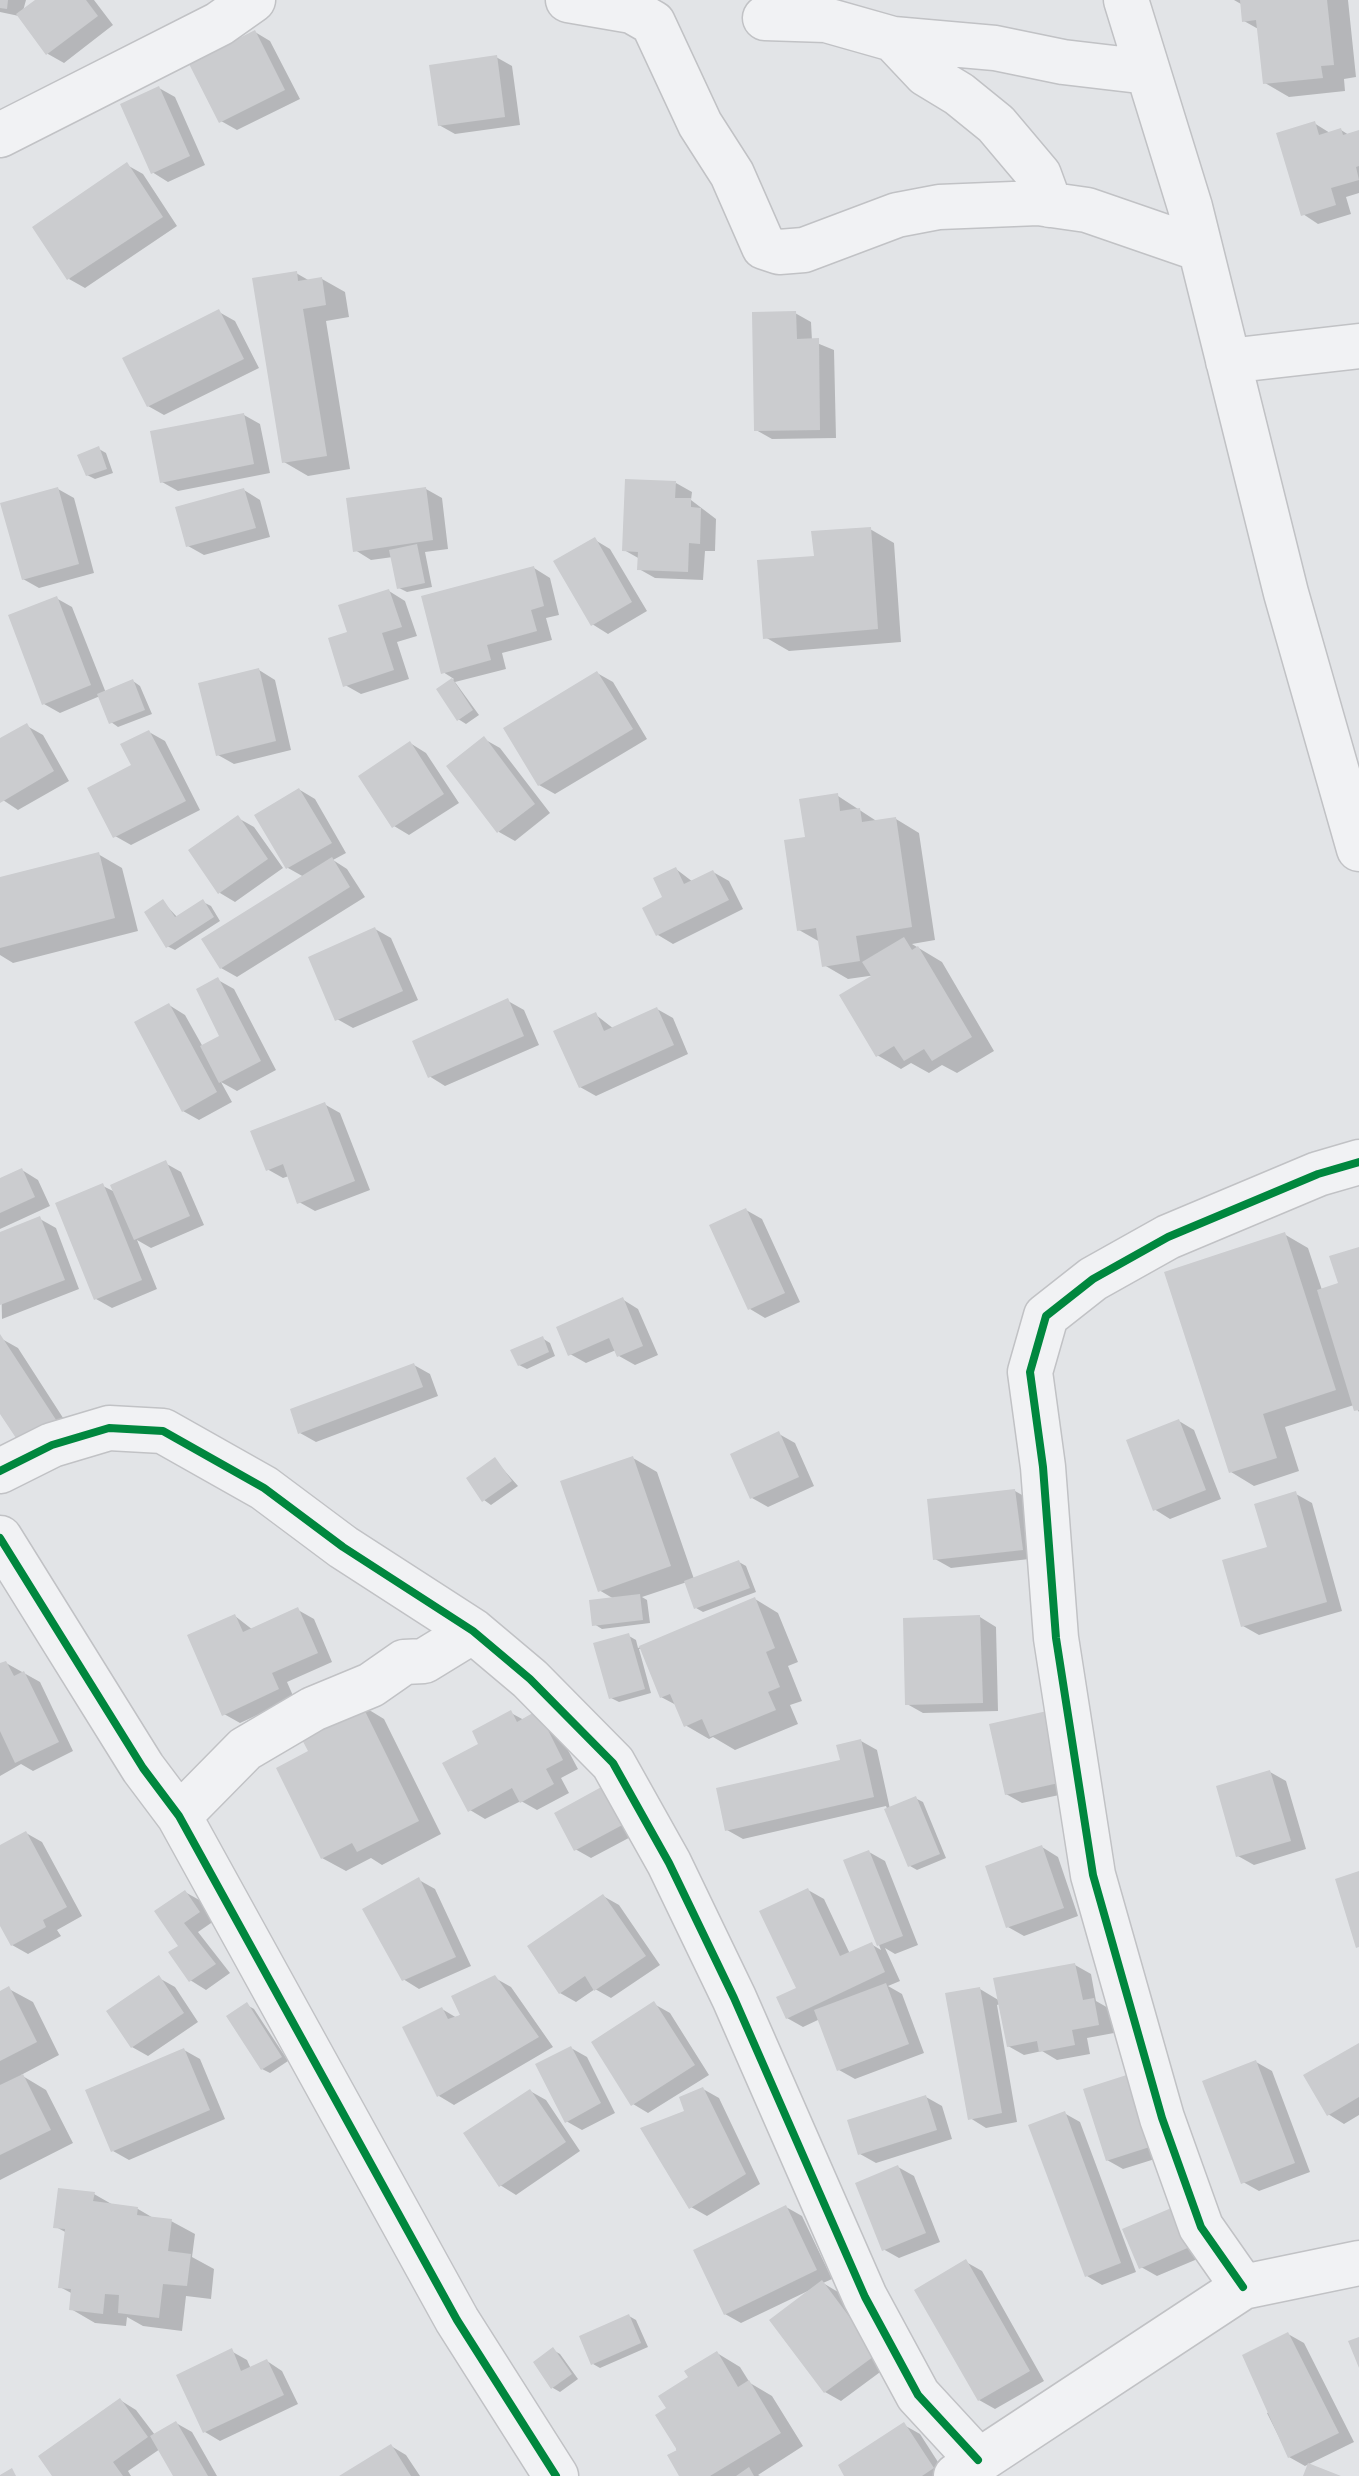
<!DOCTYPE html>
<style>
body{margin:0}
canvas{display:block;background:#e2e4e7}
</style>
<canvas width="1359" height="2476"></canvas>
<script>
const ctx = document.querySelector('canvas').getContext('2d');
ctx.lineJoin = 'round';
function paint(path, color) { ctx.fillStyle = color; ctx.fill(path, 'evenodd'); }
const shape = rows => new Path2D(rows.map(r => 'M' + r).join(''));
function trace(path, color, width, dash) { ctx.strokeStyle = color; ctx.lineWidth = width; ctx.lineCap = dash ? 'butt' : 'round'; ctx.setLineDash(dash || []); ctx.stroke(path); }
paint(shape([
 [0,0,26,0,23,11,38,0,94,0,113,25,64,63,48,54,19,16,0,12],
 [1234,0,1348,0,1356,77,1344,79,1345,91,1289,97,1265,83,1260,30,1244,21,1241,4],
 [255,32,270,41,300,99,237,130,221,121],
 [496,57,512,66,520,125,455,134,439,125],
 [159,88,175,97,205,165,168,182,152,172],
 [1314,123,1330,133,1341,130,1349,135,1359,132,1359,193,1346,197,1351,214,1318,224,1303,214],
 [127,165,143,174,177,226,85,288,69,279],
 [296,273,310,281,322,279,345,292,349,317,326,321,350,469,308,476,284,462],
 [219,312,235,321,259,368,164,415,148,406],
 [795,313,811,322,812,341,834,350,836,438,772,439,756,430],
 [244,415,260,424,270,473,178,491,162,482],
 [99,449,106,453,113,473,95,479,87,475],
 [676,483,692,492,691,500,716,519,715,551,705,551,703,580,655,578,639,569,640,559,624,550],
 [58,489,74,498,94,573,39,588,23,579],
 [426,489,442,498,448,549,425,552,432,587,407,592,399,588,393,557,371,560,355,550],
 [244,490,260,500,270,537,204,555,188,546],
 [870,529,894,543,901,642,789,651,765,637,816,558],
 [595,540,610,549,647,611,608,634,592,624],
 [534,568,550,578,559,615,546,618,552,640,502,653,506,669,455,682,479,715,466,724,458,719,439,690,454,679,443,672],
 [389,591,405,601,417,636,397,642,409,679,361,694,345,685,350,633],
 [56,598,72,607,106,693,133,681,140,686,152,714,118,727,111,722,100,696,60,713,44,704],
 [259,670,275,680,291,750,234,764,218,755],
 [597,673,613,682,647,739,555,794,539,785],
 [27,726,43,735,69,781,18,810,0,798,0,741],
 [149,732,165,741,200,810,131,845,115,836,134,766],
 [484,739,500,748,550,813,515,841,499,832],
 [410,743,426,753,459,803,409,835,394,826],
 [300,790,315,799,346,853,333,860,347,869,365,897,237,977,221,968,304,877,288,868,257,815],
 [838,796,878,822,896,819,919,833,935,940,912,944,942,962,994,1051,957,1073,942,1065,929,1073,911,1063,901,1069,877,1055,876,975,848,979,824,965,820,942,799,930,807,839],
 [238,818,254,827,283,868,235,902,220,893],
 [98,854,122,868,138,931,13,963,0,955,0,879],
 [676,869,693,882,713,872,729,881,743,909,673,944,658,935],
 [163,902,178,918,203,902,211,906,220,921,175,950,167,946],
 [375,929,391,938,418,1000,353,1028,337,1019],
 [218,980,234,989,276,1070,237,1091,221,1082,232,1102,199,1120,183,1111,169,1005,185,1015,203,1047,222,1036],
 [508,1001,524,1010,539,1045,445,1086,429,1076],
 [657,1009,673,1018,688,1054,596,1096,580,1087,596,1015,614,1029],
 [324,1104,340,1113,370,1190,315,1211,299,1202,289,1176,283,1178,267,1169],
 [165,1163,181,1172,204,1225,151,1248,137,1240,157,1289,112,1308,96,1299,103,1186,115,1192],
 [22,1170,38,1180,50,1206,0,1229,0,1181],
 [746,1210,762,1219,800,1302,765,1318,750,1309],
 [40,1219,56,1228,79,1289,2,1319,0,1234],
 [1284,1234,1308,1248,1322,1290,1341,1284,1359,1249,1359,1412,1354,1405,1285,1427,1299,1471,1254,1486,1231,1472],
 [622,1299,638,1309,658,1355,635,1365,619,1356,616,1350,586,1363,570,1354],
 [542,1338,550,1343,555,1356,527,1369,519,1365],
 [2,1339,18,1348,76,1438,0,1410],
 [414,1365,430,1374,438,1396,316,1442,300,1433],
 [1179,1421,1194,1430,1221,1499,1170,1519,1154,1509],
 [779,1434,795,1443,814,1486,768,1507,752,1498],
 [633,1458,657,1472,694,1579,739,1562,746,1566,756,1592,703,1612,696,1608,687,1582,642,1597,647,1600,650,1623,602,1629,594,1624,614,1599,599,1590],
 [495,1460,518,1486,491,1505,484,1500],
 [1015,1491,1031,1500,1038,1558,951,1568,935,1559],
 [1296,1494,1312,1503,1342,1611,1259,1635,1243,1626,1269,1549],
 [755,1599,778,1613,798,1662,788,1666,802,1701,790,1705,798,1724,735,1750,713,1737,709,1739,685,1725,678,1706,661,1697,642,1648,639,1649,651,1693,619,1702,611,1698,629,1636,636,1640,638,1648],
 [298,1610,314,1619,332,1662,287,1682,294,1698,240,1723,224,1714,235,1616,253,1630],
 [980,1617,996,1627,998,1711,923,1713,907,1704],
 [6,1663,40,1682,73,1751,33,1771,21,1764,0,1776,0,1666],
 [361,1705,384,1719,441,1834,382,1865,371,1858,346,1871,322,1858,311,1752],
 [511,1713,524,1720,553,1722,578,1769,561,1778,569,1793,537,1810,521,1801,485,1819,470,1810,481,1744],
 [991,1725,1087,1789,1022,1803,1006,1794],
 [861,1741,877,1750,890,1809,915,1798,923,1802,946,1858,917,1870,910,1866,886,1806,743,1839,727,1830,842,1761],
 [1270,1772,1286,1781,1306,1849,1254,1865,1238,1856],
 [605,1787,640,1832,591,1858,575,1849],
 [26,1833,42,1842,82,1916,57,1930,61,1936,28,1954,12,1945,0,1922,0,1847],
 [1042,1847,1058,1857,1078,1916,1024,1936,1008,1927],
 [869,1852,885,1861,918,1945,895,1954,885,1948,900,1981,888,1986,902,1994,924,2053,855,2079,839,2070,820,2019,803,2027,787,2018,798,1988,808,1890,824,1899,850,1954,871,1944,881,1950,846,1861],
 [419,1880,435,1889,471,1966,419,1989,403,1979],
 [185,1892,201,1901,214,1921,198,1932,230,1973,206,1990,190,1980,181,1947],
 [603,1896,619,1905,660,1965,611,1998,595,1989,576,2002,560,1993],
 [1075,1965,1091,1974,1096,2001,1110,2009,1114,2033,1087,2038,1090,2054,1057,2060,1042,2051,1024,2055,1008,2046,1000,2004,997,2005,1017,2122,986,2128,970,2118,980,1989,1000,2001],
 [159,1978,175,1987,198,2022,148,2056,132,2047],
 [495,1978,511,1987,553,2047,454,2105,439,2096,442,2009,457,2018],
 [9,1989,33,2002,59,2055,21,2075,46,2090,73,2143,0,2180,0,1993],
 [654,2004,670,2013,709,2075,648,2113,633,2104],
 [247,2005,254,2009,288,2061,270,2073,262,2069],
 [1359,2045,1359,2115,1344,2124,1328,2114],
 [571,2048,587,2057,615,2113,582,2130,566,2121],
 [184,2050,200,2059,225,2119,129,2160,113,2151],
 [1256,2062,1272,2071,1310,2172,1259,2191,1243,2182],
 [703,2089,719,2098,760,2184,707,2216,691,2207,687,2113],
 [530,2091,546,2100,580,2151,516,2195,500,2185],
 [1086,2091,1174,2153,1123,2169,1107,2160],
 [926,2097,942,2106,952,2139,876,2163,860,2154],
 [1064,2113,1080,2122,1136,2272,1102,2285,1087,2276],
 [898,2167,914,2176,940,2242,899,2258,883,2249],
 [94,2194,115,2206,138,2209,155,2219,171,2221,195,2234,192,2257,214,2269,211,2299,186,2296,182,2331,143,2326,127,2317,126,2326,95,2323,71,2309,73,2294,60,2287,67,2233,56,2227],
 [786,2207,802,2216,832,2279,823,2283,838,2292,891,2364,841,2401,825,2392,810,2290,741,2323,725,2314],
 [1192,2218,1207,2255,1157,2276,1141,2267],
 [966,2262,982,2271,1044,2381,995,2409,979,2400],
 [629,2316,636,2320,648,2347,600,2368,593,2364],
 [1288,2334,1304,2343,1354,2442,1305,2466,1289,2457,1267,2413,1272,2411],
 [553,2350,560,2354,578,2379,560,2392,553,2388,535,2363],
 [231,2351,247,2360,251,2369,267,2361,282,2371,298,2404,220,2441,205,2432],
 [717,2353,740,2367,750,2383,772,2396,803,2446,758,2475,760,2476,682,2476,668,2409],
 [120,2400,136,2410,155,2435,176,2423,192,2432,217,2476,175,2476,160,2449,128,2471,131,2476,54,2476],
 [904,2425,920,2434,947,2476,847,2476],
 [391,2446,406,2455,420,2476,343,2476]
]), '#0003');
paint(shape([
 [0,0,8,0,7,9,0,8],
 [35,0,86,0,98,16,46,55,16,14],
 [1240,0,1327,0,1334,65,1321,66,1323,78,1263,84,1256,20,1242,22],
 [255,30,285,90,219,123,189,64],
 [497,55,505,117,438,126,429,65],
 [159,86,190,156,151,174,120,104],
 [1315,121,1319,135,1341,128,1343,135,1359,130,1359,166,1356,167,1359,180,1331,188,1336,205,1301,216,1276,133],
 [127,162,163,217,67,280,32,227],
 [297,271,298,281,322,277,326,305,303,309,327,456,282,463,252,278],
 [219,309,244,359,147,407,122,358],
 [796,311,797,339,819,338,820,430,754,431,752,312],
 [244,413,254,464,160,483,150,431],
 [99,446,107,469,86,476,77,455],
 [625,479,676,481,675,498,691,498,691,507,701,508,700,544,689,543,688,572,637,570,638,552,622,551],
 [58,487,79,564,22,580,0,503],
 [426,487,433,540,353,552,346,498],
 [244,488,256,528,186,547,175,507],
 [871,527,878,629,763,639,757,560,814,556,811,531],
 [595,537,632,602,591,626,553,561],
 [417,544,425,583,397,589,389,550],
 [534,566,544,606,531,610,537,631,487,645,491,660,441,674,421,596],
 [389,589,402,627,382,633,394,670,343,687,328,638,347,632,338,605],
 [57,596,91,685,42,705,8,615],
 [259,668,276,741,216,756,198,683],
 [597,671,633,729,538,786,503,728],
 [452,678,473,710,457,721,436,689],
 [133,679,145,710,109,724,97,694],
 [27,723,54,771,0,803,0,738],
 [149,730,186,801,113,838,87,788,131,765,120,744],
 [484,736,535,804,497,833,446,766],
 [410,741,444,794,392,828,358,776],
 [299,788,332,843,286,869,254,815],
 [838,793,840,811,860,808,862,822,896,817,912,927,856,936,860,961,822,967,816,928,797,931,784,840,805,837,799,799],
 [238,815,268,859,218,894,188,850],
 [99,852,115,918,0,948,0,877],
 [332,857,350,887,220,969,201,939],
 [676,867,684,884,713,870,729,900,656,936,642,908,662,897,653,878],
 [163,899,175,917,203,899,214,917,166,948,144,912],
 [375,927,403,991,335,1021,308,957],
 [904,937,912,950,918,946,972,1037,932,1061,924,1049,904,1061,894,1046,876,1057,839,995,871,976,862,962],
 [218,977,261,1061,219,1083,200,1046,219,1036,196,989],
 [508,998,524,1036,428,1078,412,1041],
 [169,1003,217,1092,182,1112,134,1022],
 [657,1007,674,1045,579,1088,553,1031,596,1012,604,1031],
 [325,1102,355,1181,297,1204,283,1164,266,1171,250,1131],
 [166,1160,190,1216,134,1240,110,1185],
 [22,1168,35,1197,0,1213,0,1178],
 [103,1183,142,1280,94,1300,55,1203],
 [746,1208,785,1293,748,1310,709,1225],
 [40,1216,65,1280,0,1305,0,1232],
 [1285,1232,1336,1390,1263,1414,1277,1458,1229,1473,1164,1272],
 [1359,1247,1359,1410,1354,1411,1317,1290,1338,1283,1329,1256],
 [623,1297,643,1346,617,1357,609,1338,568,1356,556,1327],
 [0,1334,62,1429,26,1453,0,1414],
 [543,1336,549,1352,518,1366,510,1350],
 [414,1363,423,1387,298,1434,290,1409],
 [1179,1419,1206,1490,1153,1511,1126,1440],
 [779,1431,799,1477,750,1499,730,1454],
 [633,1456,671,1566,598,1592,560,1481],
 [495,1457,512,1481,482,1502,466,1478],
 [1015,1489,1023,1550,933,1560,927,1499],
 [1296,1491,1327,1602,1241,1627,1222,1560,1267,1547,1254,1504],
 [739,1560,750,1588,694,1609,684,1581],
 [640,1594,643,1620,592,1626,589,1600],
 [755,1597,775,1648,766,1652,780,1687,768,1692,776,1710,710,1737,702,1719,684,1727,670,1694,660,1698,639,1646],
 [298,1607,318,1653,272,1673,279,1689,222,1716,187,1635,235,1614,243,1632],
 [980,1615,983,1703,905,1705,903,1618],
 [629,1633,645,1689,609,1699,593,1643],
 [6,1661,14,1676,24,1671,59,1742,15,1763,0,1731,0,1663],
 [361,1703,419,1821,357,1852,352,1843,321,1859,276,1768,308,1751,299,1734],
 [1056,1709,1072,1780,1005,1795,989,1724],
 [511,1710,517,1722,538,1710,563,1760,546,1769,554,1784,520,1803,512,1788,468,1812,442,1763,478,1744,472,1731],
 [861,1739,874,1797,725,1831,716,1788,840,1760,836,1745],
 [1270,1770,1291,1841,1236,1857,1216,1786],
 [605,1785,626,1823,574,1851,554,1813],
 [916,1796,940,1854,908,1867,884,1809],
 [26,1831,67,1907,43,1920,46,1927,11,1946,0,1926,0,1845],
 [1042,1845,1064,1908,1006,1928,985,1866],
 [869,1850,903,1936,877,1946,843,1860],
 [1359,1871,1359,1947,1356,1948,1335,1879],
 [419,1877,456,1957,402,1981,362,1909],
 [808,1888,840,1956,872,1942,885,1972,786,2019,776,1997,796,1988,759,1911],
 [185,1890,200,1912,184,1923,216,1964,189,1982,168,1952,178,1946,154,1911],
 [603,1894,646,1956,594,1991,585,1976,559,1994,527,1946],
 [1075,1963,1083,2000,1094,1998,1099,2025,1072,2030,1075,2045,1039,2052,1037,2041,1007,2047,993,1978],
 [159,1975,184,2013,131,2048,106,2011],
 [495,1975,539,2037,437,2097,402,2027,442,2007,448,2019,460,2015,451,1996],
 [886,1983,909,2044,837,2071,814,2010],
 [9,1986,37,2042,0,2061,0,1991],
 [980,1987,1002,2113,968,2120,945,1993],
 [654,2001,695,2065,631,2106,591,2042],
 [247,2002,282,2057,261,2070,226,2016],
 [1359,2043,1359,2097,1327,2116,1303,2075],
 [571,2046,601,2103,565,2123,535,2064],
 [184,2048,210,2110,111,2152,85,2090],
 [1256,2060,1295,2163,1241,2184,1202,2081],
 [1136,2072,1159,2144,1106,2161,1083,2089],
 [23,2074,51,2130,0,2155,0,2085],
 [703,2087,746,2174,689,2209,640,2128,684,2111,679,2097],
 [530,2089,566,2142,499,2187,463,2133],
 [926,2095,937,2130,858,2155,847,2120],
 [1065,2111,1121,2263,1085,2277,1028,2125],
 [898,2165,926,2233,882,2251,855,2183],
 [58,2188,95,2192,93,2201,138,2207,137,2215,172,2219,168,2251,191,2254,187,2286,163,2284,159,2318,118,2313,119,2295,105,2294,103,2314,69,2310,71,2289,58,2288,65,2229,53,2228],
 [786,2205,817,2270,724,2315,693,2250],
 [1176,2206,1192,2246,1139,2269,1122,2229],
 [966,2259,1030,2371,978,2401,914,2290],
 [822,2280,877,2354,824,2393,769,2320],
 [629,2314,641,2343,591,2365,579,2336],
 [1288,2332,1339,2433,1288,2458,1242,2355],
 [1359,2337,1359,2368,1348,2341],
 [553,2347,572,2374,551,2389,533,2362],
 [232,2348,241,2371,267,2359,284,2395,203,2433,176,2375],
 [717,2351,738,2387,749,2380,781,2433,710,2476,679,2476,667,2455,677,2450,655,2415,666,2408,658,2396,688,2377,684,2371],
 [120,2398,148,2437,113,2462,123,2476,52,2476,38,2456],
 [176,2421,208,2476,173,2476,150,2436],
 [904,2422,934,2468,922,2476,844,2476,838,2465],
 [391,2444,411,2476,339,2476],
 [1308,2463,1341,2476,1303,2476],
 [749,2467,754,2476,736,2476],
 [12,2468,16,2476,0,2476,0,2475]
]), '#cbcccf');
const minor = shape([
 [568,0,632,11,653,23,700,124,732,174,764,247,779,252,804,250,897,215,939,207,1038,203,1087,210,1200,249],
 [1126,0,1190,207,1286,593,1359,849],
 [765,18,826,20,893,39,995,48,1063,62,1148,72],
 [893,39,926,74,959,94,996,124,1039,175,1050,205],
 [0,135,219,24,253,0],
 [1228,361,1359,346],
 [0,1471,52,1445,109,1428,163,1431,264,1488,343,1547,473,1631,530,1679,613,1763,669,1863,734,1998,865,2297,918,2395,978,2460],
 [0,1538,143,1768,179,1816,457,2320,556,2476],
 [179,1816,245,1749,313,1709,371,1685,404,1662,424,1661,473,1631],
 [1243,2287,1201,2227,1162,2118,1093,1875,1056,1638,1043,1467,1030,1372,1046,1316,1093,1279,1168,1237,1318,1174,1359,1162],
 [956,2476,1243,2287,1359,2263]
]);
trace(minor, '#c1c2c5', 47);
trace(minor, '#f1f2f4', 44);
trace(shape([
 [0,1471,52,1445,109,1428,163,1431,264,1488,343,1547,473,1631,530,1679,613,1763,669,1863,734,1998,865,2297,918,2395,978,2460],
 [0,1538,143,1768,179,1816,457,2320,556,2476],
 [1243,2287,1201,2227,1162,2118,1093,1875,1056,1638,1043,1467,1030,1372,1046,1316,1093,1279,1168,1237,1318,1174,1359,1162]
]), '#00873e', 8);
</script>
